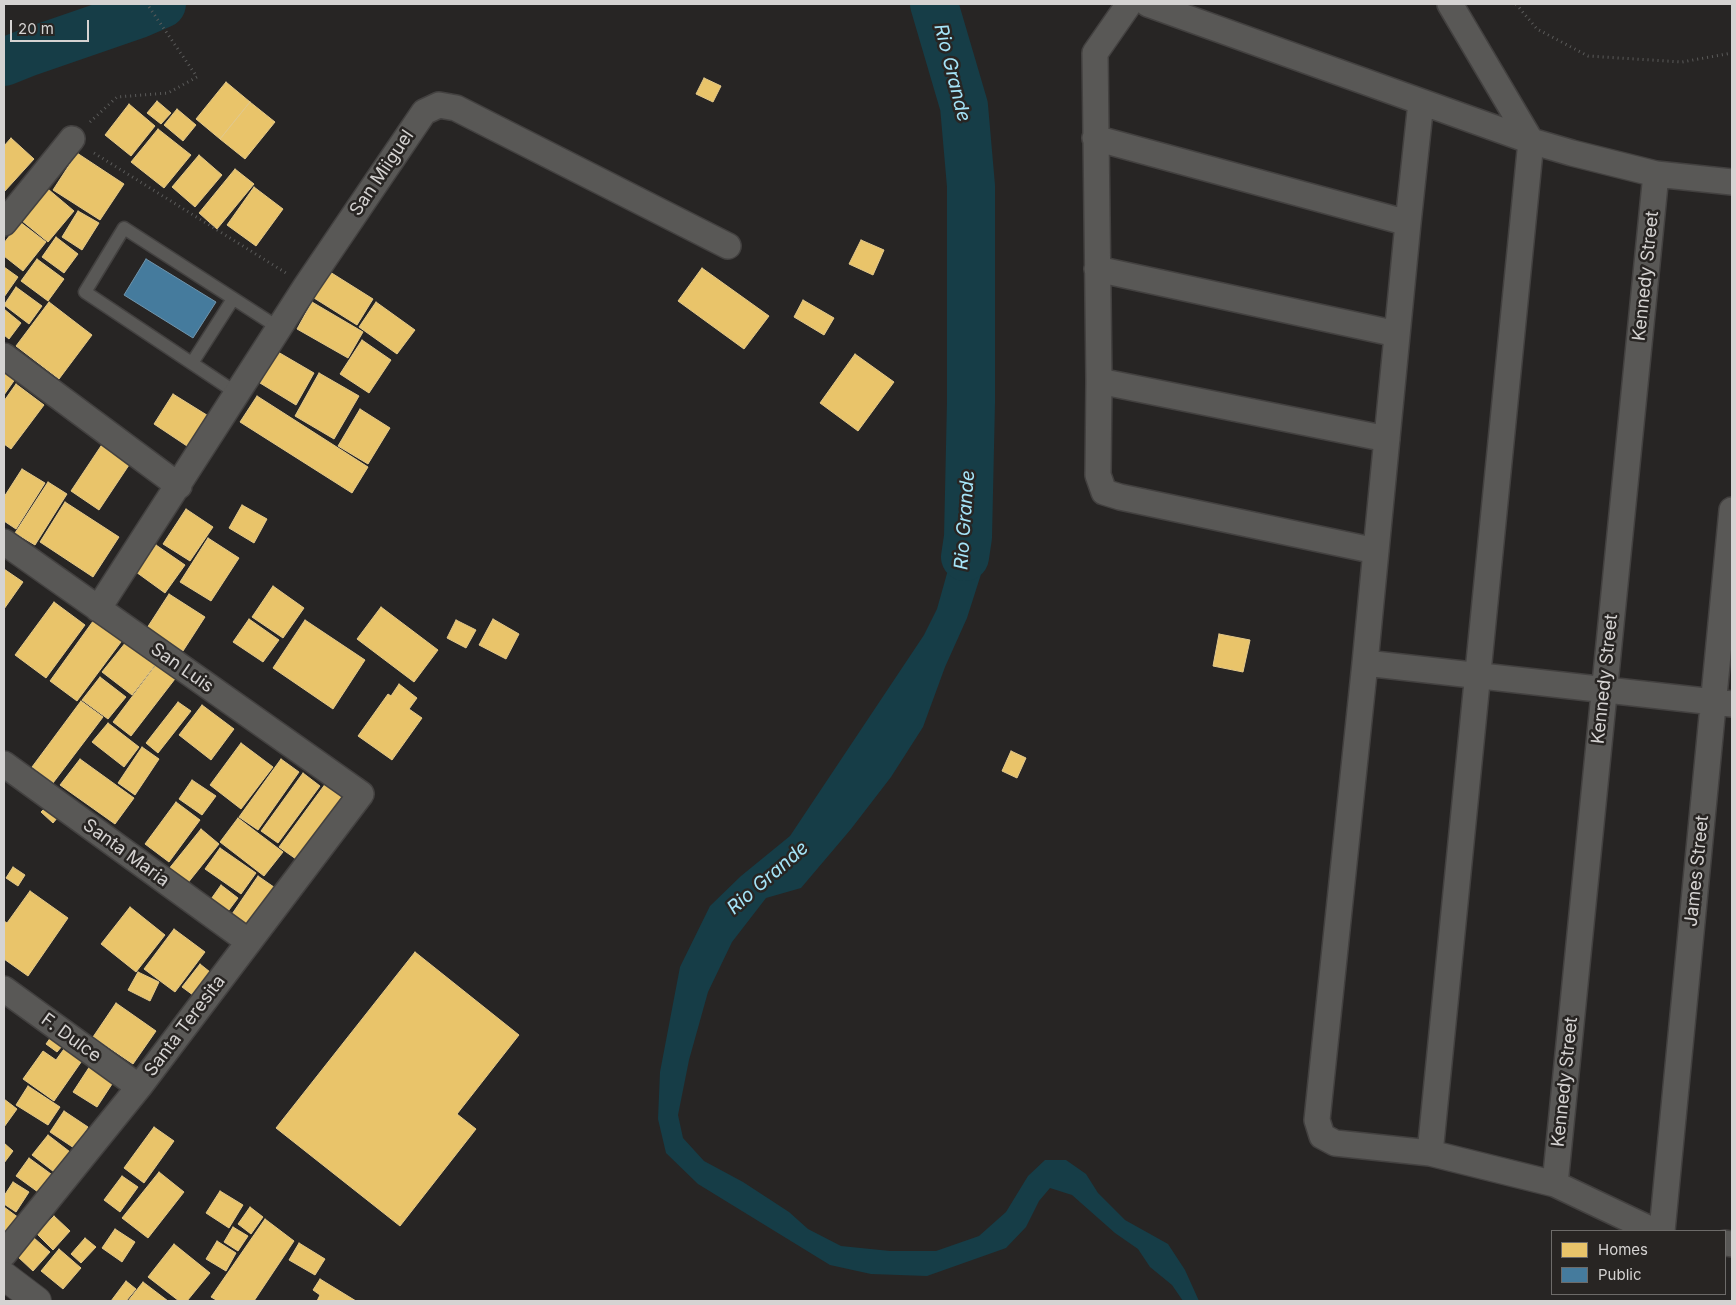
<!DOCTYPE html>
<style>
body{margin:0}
#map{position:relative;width:1736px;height:1305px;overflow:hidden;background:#272524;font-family:Inter,sans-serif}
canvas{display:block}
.frame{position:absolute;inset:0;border:5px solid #d5d3d2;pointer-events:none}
.legend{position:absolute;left:1551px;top:1230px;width:175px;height:65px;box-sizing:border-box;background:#282523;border:1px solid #6d6b69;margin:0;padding:6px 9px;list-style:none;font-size:15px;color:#d5d3d2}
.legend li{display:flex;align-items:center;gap:10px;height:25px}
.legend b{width:25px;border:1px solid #6d6b69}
.scale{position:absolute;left:10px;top:20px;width:79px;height:22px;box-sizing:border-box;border:2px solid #d5d3d2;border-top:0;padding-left:6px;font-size:15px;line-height:18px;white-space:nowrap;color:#d5d3d2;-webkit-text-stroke:4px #282523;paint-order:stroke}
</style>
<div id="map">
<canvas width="1736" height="1305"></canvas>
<div class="frame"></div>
<ul class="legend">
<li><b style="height:14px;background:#e9c46a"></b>Homes</li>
<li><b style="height:14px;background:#457b9d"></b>Public</li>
</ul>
<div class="scale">20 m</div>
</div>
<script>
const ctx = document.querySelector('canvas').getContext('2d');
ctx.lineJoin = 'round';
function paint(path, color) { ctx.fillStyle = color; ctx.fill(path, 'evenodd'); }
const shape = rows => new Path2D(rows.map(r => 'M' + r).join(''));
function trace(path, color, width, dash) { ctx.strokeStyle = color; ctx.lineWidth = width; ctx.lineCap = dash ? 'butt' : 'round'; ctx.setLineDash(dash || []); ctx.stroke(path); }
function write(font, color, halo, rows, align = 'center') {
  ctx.font = font + ' Inter,sans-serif'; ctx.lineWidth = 5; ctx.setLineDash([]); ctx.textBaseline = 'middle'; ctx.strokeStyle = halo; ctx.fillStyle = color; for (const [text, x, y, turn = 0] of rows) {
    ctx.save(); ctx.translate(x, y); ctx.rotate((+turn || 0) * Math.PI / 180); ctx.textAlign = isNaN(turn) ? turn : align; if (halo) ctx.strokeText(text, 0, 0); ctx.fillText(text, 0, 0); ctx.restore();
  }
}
paint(shape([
 [952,488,986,493,982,524,982,571,967,618,945,667,923,727,891,777,851,829,801,888,766,898,732,942,708,992,689,1060,678,1115,683,1138,704,1161,743,1182,789,1212,808,1229,841,1246,890,1251,936,1251,979,1236,1006,1212,1028,1176,1045,1160,1066,1160,1086,1174,1098,1193,1125,1220,1168,1244,1185,1270,1199,1301,1183,1301,1172,1285,1150,1267,1138,1249,1115,1233,1072,1195,1050,1188,1039,1201,1026,1227,1006,1248,927,1276,871,1274,830,1265,698,1184,666,1153,658,1119,660,1072,680,967,710,906,741,876,790,836,924,635,937,609,953,552]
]), '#163d47');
const homes = shape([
 [704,78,721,86,713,102,696,94,704,78],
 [226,82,250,102,220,139,196,119,226,82],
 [157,101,171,113,161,124,147,113,157,101],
 [250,102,275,122,245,159,220,139,250,102],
 [129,104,155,126,131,156,105,135,129,104],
 [177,109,196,125,183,141,164,125,177,109],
 [158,129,191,155,164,188,131,162,158,129],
 [11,138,34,159,4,192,4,146,11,138],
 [77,153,124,184,100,220,53,190,77,153],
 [199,155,222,175,195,207,172,187,199,155],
 [235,169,254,184,217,229,199,213,235,169],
 [42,184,74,211,48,242,16,216,42,184],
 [254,187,283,209,256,246,227,225,254,187],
 [78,211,99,223,82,250,62,237,78,211],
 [20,222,46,242,23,271,4,256,4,243,20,222],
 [56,237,78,254,64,273,42,257,56,237],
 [861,240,884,250,873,275,849,264,861,240],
 [37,259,64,279,48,301,21,281,37,259],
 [4,267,18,277,4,297,4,267],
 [702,268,769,316,744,349,678,301,702,268],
 [330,272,373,299,357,325,314,298,330,272],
 [16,287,42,306,29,324,4,305,16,287],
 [803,300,834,318,824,335,794,317,803,300],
 [49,302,92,335,59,379,16,346,49,302],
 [312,302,363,332,348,358,297,329,312,302],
 [376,302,415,330,397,354,359,327,376,302],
 [4,309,21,323,9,339,4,335,4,309],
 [362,340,391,360,369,393,340,374,362,340],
 [278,352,314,373,296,405,260,383,278,352],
 [855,354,894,382,858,431,820,403,855,354],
 [4,365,18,375,4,395,4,365],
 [319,373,359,396,334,439,295,416,319,373],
 [16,384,44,405,11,449,4,444,4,401,16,384],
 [173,394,210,417,190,448,154,424,173,394],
 [257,396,368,467,352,493,240,422,257,396],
 [360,409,390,428,368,464,338,446,360,409],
 [103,443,131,462,99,510,71,491,103,443],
 [22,469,45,483,16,529,4,521,4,497,22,469],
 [48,482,67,494,35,545,15,533,48,482],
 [65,502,119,537,93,577,40,542,65,502],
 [242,505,267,519,254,543,229,528,242,505],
 [186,509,213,527,190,561,163,544,186,509],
 [208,538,239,558,211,601,180,582,208,538],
 [156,545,185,565,165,593,136,572,156,545],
 [4,569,23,582,4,609,4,569],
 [273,586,304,608,283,638,252,617,273,586],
 [169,594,205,617,183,651,147,628,169,594],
 [54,602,85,625,46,678,15,655,54,602],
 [381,607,438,650,414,682,357,639,381,607],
 [96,617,124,638,77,701,50,681,96,617],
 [249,619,279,640,263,662,233,642,249,619],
 [493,619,519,634,506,659,479,645,493,619],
 [305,620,365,660,333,709,273,668,305,620],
 [456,620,476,630,466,648,447,638,456,620],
 [1219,634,1250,640,1243,672,1213,666,1219,634],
 [126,642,155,665,132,695,102,672,126,642],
 [159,661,178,675,131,736,113,722,159,661],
 [100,677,126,697,108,719,82,700,100,677],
 [399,684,417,698,409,709,422,718,392,760,358,736,388,694,391,696,399,684],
 [81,701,103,717,53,783,32,767,81,701],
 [178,702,191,711,158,753,146,743,178,702],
 [202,705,234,729,211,760,179,735,202,705],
 [108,723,139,747,124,767,92,742,108,723],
 [241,743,273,767,241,809,210,785,241,743],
 [142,747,159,759,135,795,118,783,142,747],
 [1011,751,1026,758,1017,778,1002,771,1011,751],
 [80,759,134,798,115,824,60,785,80,759],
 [281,759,299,772,258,830,239,817,281,759],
 [303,773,320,786,278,843,261,831,303,773],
 [192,780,216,796,202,815,179,799,192,780],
 [326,783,349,801,303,864,279,847,326,783],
 [52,801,63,811,53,823,41,812,52,801],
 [176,802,200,820,169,862,145,844,176,802],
 [238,818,283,852,264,876,220,842,238,818],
 [201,829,219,844,187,884,168,870,201,829],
 [220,848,256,873,241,894,205,869,220,848],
 [13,867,25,875,18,886,6,878,13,867],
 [258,876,281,892,252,933,230,917,258,876],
 [221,885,238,898,226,914,209,902,221,885],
 [30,891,68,918,28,976,4,959,4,921,7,923,30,891],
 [130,907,165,935,136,972,101,944,130,907],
 [174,929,205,952,175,992,144,969,174,929],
 [415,952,519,1035,457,1114,476,1129,400,1226,276,1128,415,952],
 [200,964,215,976,197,998,182,987,200,964],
 [138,972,159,982,150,1001,128,990,138,972],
 [116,1003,156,1031,133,1064,93,1037,116,1003],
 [56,1030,68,1039,57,1052,46,1044,56,1030],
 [69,1042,86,1055,54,1101,23,1079,43,1051,56,1060,69,1042],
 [90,1066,114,1081,97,1107,73,1092,90,1066],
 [28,1086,60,1107,48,1125,16,1105,28,1086],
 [4,1099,17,1109,4,1127,4,1099],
 [64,1111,88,1127,74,1148,50,1132,64,1111],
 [154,1127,174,1141,144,1183,124,1168,154,1127],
 [48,1135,74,1155,58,1175,32,1155,48,1135],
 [4,1143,13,1151,4,1163,4,1143],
 [29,1158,51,1174,38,1192,16,1176,29,1158],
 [159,1172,184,1192,148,1238,122,1218,159,1172],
 [122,1176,138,1187,120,1212,104,1200,122,1176],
 [13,1182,29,1192,16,1212,4,1204,4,1196,13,1182],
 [220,1191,243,1205,229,1228,206,1213,220,1191],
 [4,1207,19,1218,4,1235,4,1207],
 [250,1207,263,1217,251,1234,238,1224,250,1207],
 [54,1216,70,1231,53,1250,37,1234,54,1216],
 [265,1219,294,1241,254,1301,218,1301,211,1297,265,1219],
 [233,1227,248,1236,238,1251,224,1242,233,1227],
 [115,1229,135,1242,122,1262,102,1248,115,1229],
 [34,1238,50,1252,33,1271,17,1256,34,1238],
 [85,1238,96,1247,81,1263,71,1254,85,1238],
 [217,1241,236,1253,226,1271,206,1259,217,1241],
 [299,1243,325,1259,315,1275,289,1260,299,1243],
 [174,1244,210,1273,187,1301,179,1301,148,1277,174,1244],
 [59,1249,81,1268,63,1289,41,1271,59,1249],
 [320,1279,356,1301,317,1301,320,1295,313,1290,320,1279],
 [126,1281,136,1289,126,1301,111,1301,126,1281],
 [143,1282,168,1301,128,1301,143,1282]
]);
paint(homes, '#e9c46a');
trace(homes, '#e3c889', 1);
const public = shape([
 [146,259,216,302,193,338,124,295,146,259]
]);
paint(public, '#457b9d');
trace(public, '#7095ad', 1);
trace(shape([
 [934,4,964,106,971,186,971,402,968,537,965,557],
 [4,62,29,52,139,14,162,4]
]), '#163d47', 48);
const service = shape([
 [192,363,233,299],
 [238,394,85,292,124,228,279,328]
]);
const minor = shape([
 [1129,4,1095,53,1099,381,1098,475,1104,492,1120,497,1376,551],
 [1148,4,1531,141,1572,153,1656,174,1732,182],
 [1421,102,1408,223,1365,663,1317,1120,1322,1136,1335,1143,1430,1153,1555,1184,1654,1231],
 [1095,138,1408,223],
 [4,223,72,139],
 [1097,269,1397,334],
 [4,356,179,486],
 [1099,381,1387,439],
 [4,542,361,794,139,1087,4,1254],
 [98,609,306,286,424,112,439,105,456,108,728,246],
 [1365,663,1732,704],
 [4,764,249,942],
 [4,989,139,1087],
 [1430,1153,1531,141,1450,4],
 [1555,1184,1656,174],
 [1662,1231,1732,510],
 [1725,1243,1732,1244]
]);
const secondary = shape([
 [4,1276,37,1301]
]);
trace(service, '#434140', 15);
trace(minor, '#434140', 28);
trace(secondary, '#434140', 30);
trace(shape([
 [1516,4,1537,29,1588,56,1682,62,1732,53],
 [90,122,117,97,168,93,197,77,147,4],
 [94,153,286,273]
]), '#5b5b5a', 3, [1, 4]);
trace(service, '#595856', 12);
trace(minor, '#595856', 25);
trace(secondary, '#595856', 28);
write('18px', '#d5d3d2', '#282523', [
 ["San Miiguel",382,173,-56],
 ["Kennedy Street",1646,276,-84],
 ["San Luis",182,668,35],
 ["Kennedy Street",1605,679,-84],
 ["Santa Maria",126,853,36],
 ["James Street",1697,871,-84],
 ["Santa Teresita",185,1026,-53],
 ["F. Dulce",71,1038,36],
 ["Kennedy Street",1565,1082,-84]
]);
write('italic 19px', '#a5e4f8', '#282523', [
 ["Rio Grande",952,73,76],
 ["Rio Grande",965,520,-86],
 ["Rio Grande",768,878,-41]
]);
</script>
